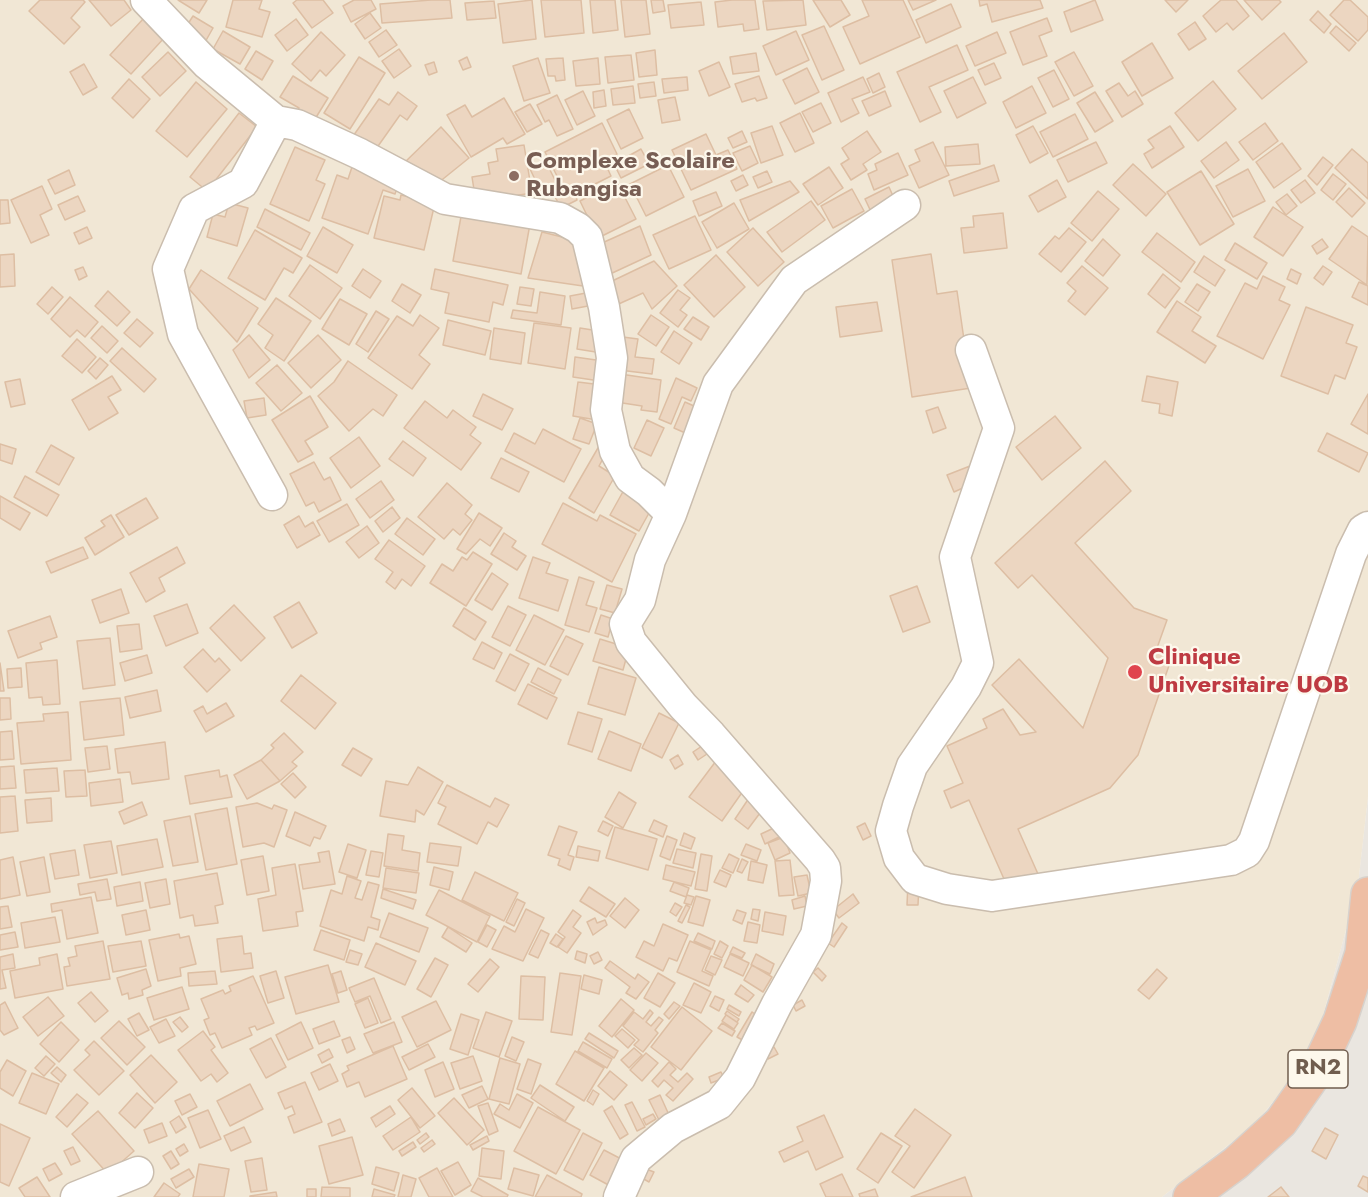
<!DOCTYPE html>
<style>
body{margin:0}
canvas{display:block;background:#faf4e6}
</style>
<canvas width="1368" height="1197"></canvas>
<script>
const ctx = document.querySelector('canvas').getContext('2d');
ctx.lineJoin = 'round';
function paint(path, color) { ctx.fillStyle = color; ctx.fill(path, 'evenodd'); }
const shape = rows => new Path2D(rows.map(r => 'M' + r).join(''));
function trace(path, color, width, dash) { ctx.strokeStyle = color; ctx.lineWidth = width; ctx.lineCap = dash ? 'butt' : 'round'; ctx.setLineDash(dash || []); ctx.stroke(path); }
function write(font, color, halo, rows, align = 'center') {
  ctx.font = font + ' Jost,sans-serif'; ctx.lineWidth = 4.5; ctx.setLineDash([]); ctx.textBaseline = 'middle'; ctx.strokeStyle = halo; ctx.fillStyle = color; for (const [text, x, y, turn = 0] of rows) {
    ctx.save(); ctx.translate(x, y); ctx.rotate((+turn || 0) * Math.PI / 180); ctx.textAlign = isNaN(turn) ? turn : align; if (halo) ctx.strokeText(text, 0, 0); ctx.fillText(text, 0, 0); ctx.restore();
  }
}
paint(shape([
 [0,0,1368,0,1368,797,1358,885,1313,1053,1254,1125,1162,1197,0,1197]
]), '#f1e7d5');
paint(shape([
 [1368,797,1368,1197,1162,1197,1254,1125,1313,1053,1358,885]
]), '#eae6e0');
const building = shape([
 [40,0,83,0,85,2,71,18,80,27,64,44,29,11,40,0],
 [89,0,124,0,131,10,111,26,89,0],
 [178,0,207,0,199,13,178,0],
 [233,0,262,0,259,9,270,12,262,37,226,27,233,0],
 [297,0,323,0,333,13,312,28,293,3,297,0],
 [354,0,371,0,376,9,351,22,343,6,354,0],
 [431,0,450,0,452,18,382,23,380,4,431,0],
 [532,0,536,39,503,43,498,4,532,0],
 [541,0,581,0,584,33,545,37,541,0],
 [590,0,615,0,618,30,593,33,590,0],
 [621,0,646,0,650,34,625,37,621,0],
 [651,0,663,0,665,11,653,13,651,0],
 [732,0,755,0,759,29,744,31,743,24,718,27,715,2,732,0],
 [803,0,806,25,767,30,763,1,803,0],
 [813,0,841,0,850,15,830,27,813,0],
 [862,0,903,0,920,37,860,64,843,27,869,16,862,0],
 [908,0,936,0,913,10,908,0],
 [979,0,1040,0,1043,8,992,22,987,4,980,6,979,0],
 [1095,0,1103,20,1071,32,1064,12,1095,0],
 [1165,0,1188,0,1176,12,1165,0],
 [1221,0,1236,0,1249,16,1233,30,1227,23,1216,32,1203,16,1221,0],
 [1244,0,1279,0,1281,2,1262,20,1244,0],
 [1344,0,1350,0,1368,17,1368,30,1358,41,1330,15,1344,0],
 [494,1,496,18,467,20,465,3,494,1],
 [701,2,704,25,671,28,668,5,701,2],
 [951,4,961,27,926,43,916,20,951,4],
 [1318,11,1331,24,1324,33,1310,20,1318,11],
 [370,13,381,28,365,39,355,24,370,13],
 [193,16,213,28,204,44,186,27,193,16],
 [144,18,165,37,131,74,110,55,144,18],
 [1047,18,1052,31,1039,36,1047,56,1023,65,1010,32,1047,18],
 [296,19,308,35,287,51,275,35,296,19],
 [1195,22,1206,39,1189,50,1178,34,1195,22],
 [824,26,844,70,822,80,802,35,824,26],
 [1336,26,1356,43,1349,51,1330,33,1336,26],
 [386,30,397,45,379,57,369,42,386,30],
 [223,31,250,47,240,64,213,49,223,31],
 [796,31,809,60,776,75,763,46,796,31],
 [321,32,345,55,326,76,320,70,311,81,292,64,321,32],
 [997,32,1006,53,975,66,966,46,997,32],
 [1284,33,1307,62,1262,99,1238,71,1284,33],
 [1152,43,1173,78,1142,96,1122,62,1152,43],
 [957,45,968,70,929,87,941,112,920,122,897,72,957,45],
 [399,49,411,66,394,78,382,61,399,49],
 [655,50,657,75,639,77,636,53,655,50],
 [256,51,273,61,262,80,245,69,256,51],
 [168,52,186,71,160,96,142,77,168,52],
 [1074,52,1093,86,1074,96,1055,62,1074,52],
 [756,53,759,71,733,74,730,57,756,53],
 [631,55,634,80,608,83,605,57,631,55],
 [359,57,385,73,350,129,324,113,359,57],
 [467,57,471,67,463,70,459,61,467,57],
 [538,58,550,93,524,101,513,66,538,58],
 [563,58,565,80,556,81,555,76,548,76,546,59,563,58],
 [598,58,600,84,576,86,573,61,598,58],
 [434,62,437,72,429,75,425,65,434,62],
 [719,62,730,87,709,96,699,71,719,62],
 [994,63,1001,78,985,85,978,70,994,63],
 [84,64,97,87,83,95,70,72,84,64],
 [807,68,819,92,795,104,783,80,807,68],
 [1054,70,1069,99,1053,107,1038,78,1054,70],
 [879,73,885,87,873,93,867,79,879,73],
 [293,76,328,98,315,119,296,112,299,108,280,97,293,76],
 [759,76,767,98,757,101,755,98,742,102,735,84,759,76],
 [687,77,688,90,664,93,662,79,687,77],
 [863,77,870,92,852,99,859,113,841,122,828,93,863,77],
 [973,77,986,103,957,118,944,91,973,77],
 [129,79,150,99,133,118,112,98,129,79],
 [1213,81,1236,109,1198,141,1175,113,1213,81],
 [196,82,227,109,187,157,156,131,196,82],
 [654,82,656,96,640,98,638,84,654,82],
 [1119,83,1128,96,1135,91,1143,104,1122,117,1106,91,1119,83],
 [633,86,635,103,613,105,611,89,633,86],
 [1032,86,1046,113,1016,128,1003,102,1032,86],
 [604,90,606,106,594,108,593,92,604,90],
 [583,91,595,116,577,125,565,100,583,91],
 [885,91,891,106,869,116,862,101,885,91],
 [398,92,417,106,407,120,400,115,376,149,349,142,379,99,389,105,398,92],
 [1095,92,1113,121,1095,132,1077,103,1095,92],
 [557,95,573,129,557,136,549,120,545,122,537,105,557,95],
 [675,97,680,120,662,123,658,100,675,97],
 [504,98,525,134,507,144,503,138,471,157,447,115,465,105,472,117,504,98],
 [821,103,831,123,813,132,802,112,821,103],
 [530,104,542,124,527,132,515,112,530,104],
 [629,109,643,138,621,149,607,120,629,109],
 [239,113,257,127,207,191,190,177,239,113],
 [800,113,814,143,795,152,780,123,800,113],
 [1075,114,1088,139,1053,157,1040,132,1075,114],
 [602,123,617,154,604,161,611,176,575,194,577,200,561,208,554,195,564,190,545,152,602,123],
 [1265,123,1278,141,1253,160,1239,142,1265,123],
 [772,126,783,155,761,163,751,133,772,126],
 [1033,126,1048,153,1030,163,1016,135,1033,126],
 [1170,126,1184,147,1152,168,1144,154,1154,148,1148,140,1170,126],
 [441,127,469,158,438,183,403,164,441,127],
 [742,131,747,142,733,148,728,138,742,131],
 [867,131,881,152,863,164,867,170,851,180,841,164,849,159,842,148,867,131],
 [706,134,716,155,728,150,737,169,691,190,672,150,706,134],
 [933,142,949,175,919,188,909,166,920,161,915,150,933,142],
 [1096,142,1107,163,1068,182,1057,160,1096,142],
 [1226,142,1239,160,1214,178,1201,161,1226,142],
 [1282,143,1301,169,1274,188,1256,162,1282,143],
 [978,144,980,164,946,166,945,147,978,144],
 [524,145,532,193,494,199,475,196,472,177,490,174,488,163,498,161,496,149,524,145],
 [750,146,758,163,742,171,733,153,750,146],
 [295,147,325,160,316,180,325,184,309,221,270,204,295,147],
 [641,149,649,164,621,178,614,164,641,149],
 [1352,149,1368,163,1368,199,1335,168,1352,149],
 [898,153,908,175,874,190,868,174,877,170,875,164,898,153],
 [1323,157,1333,165,1317,185,1308,176,1323,157],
 [546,162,558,186,542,194,530,169,546,162],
 [353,164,400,180,395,194,383,190,368,234,322,218,337,175,348,179,353,164],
 [1133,164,1166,194,1146,216,1113,185,1133,164],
 [668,165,684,197,646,216,630,184,668,165],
 [994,165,999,181,954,196,949,181,994,165],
 [829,167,843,188,818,205,803,184,829,167],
 [1248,169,1265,201,1233,217,1216,186,1248,169],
 [69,170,75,185,55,194,48,180,69,170],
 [767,171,772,182,758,188,753,177,767,171],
 [1201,171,1234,224,1200,245,1167,192,1201,171],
 [1333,174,1346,184,1333,200,1321,190,1333,174],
 [743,175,748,185,736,191,731,181,743,175],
 [1057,180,1066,197,1038,212,1029,196,1057,180],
 [1305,180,1315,193,1301,203,1291,190,1305,180],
 [790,181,799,192,749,221,740,200,790,181],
 [617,182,636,219,598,238,580,201,617,182],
 [42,186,52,209,40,215,49,235,31,243,11,200,42,186],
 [889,187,897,205,873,216,865,199,889,187],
 [1349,188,1365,203,1352,217,1336,202,1349,188],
 [852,189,864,211,833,228,821,206,852,189],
 [1098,191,1119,209,1092,241,1071,223,1098,191],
 [716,192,722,206,699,216,693,201,716,192],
 [1287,194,1297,206,1286,215,1276,202,1287,194],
 [401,195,435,203,424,250,374,238,384,196,400,200,401,195],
 [78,196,85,211,65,220,58,205,78,196],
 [0,200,8,200,10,223,0,224,0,200],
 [811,201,825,220,782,252,767,232,811,201],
 [229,203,248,208,237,246,207,237,213,214,225,217,229,203],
 [734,203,749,229,717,248,702,222,734,203],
 [1273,207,1303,227,1283,256,1254,237,1273,207],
 [265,209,310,233,301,250,257,227,265,209],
 [462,211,530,224,521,274,453,261,462,211],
 [1003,213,1007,248,964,253,961,228,974,227,973,216,1003,213],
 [695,216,711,250,669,269,653,235,695,216],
 [640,226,651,255,608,275,602,243,640,226],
 [1352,226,1368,237,1367,285,1329,259,1352,226],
 [87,227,92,238,79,244,74,233,87,227],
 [323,227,353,245,337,273,307,256,323,227],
 [753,228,784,262,758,286,727,252,753,228],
 [1069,228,1086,242,1061,272,1039,254,1055,236,1059,239,1069,228],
 [255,230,302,258,293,273,284,268,265,300,228,278,255,230],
 [542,232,578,241,583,286,528,278,542,232],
 [1157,233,1195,262,1181,282,1142,252,1157,233],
 [1103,239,1120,255,1103,276,1085,261,1103,239],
 [1322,239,1328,247,1317,254,1312,246,1322,239],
 [1235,243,1267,263,1257,279,1225,260,1235,243],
 [14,254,15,286,0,287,0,255,14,254],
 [931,254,937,294,957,291,971,388,912,397,892,260,931,254],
 [716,255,745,287,714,317,684,285,716,255],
 [1204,256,1225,270,1215,286,1194,272,1204,256],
 [654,261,677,286,652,309,643,293,612,307,608,283,654,261],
 [310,265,342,288,320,319,289,296,310,265],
 [1082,266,1108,288,1085,315,1068,301,1076,291,1067,283,1082,266],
 [1323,266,1332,272,1323,285,1314,278,1323,266],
 [83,267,87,276,79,280,75,270,83,267],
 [363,269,381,281,370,298,352,286,363,269],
 [435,269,508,285,503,305,493,302,489,322,445,313,449,293,431,289,435,269],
 [1291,269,1301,274,1297,284,1287,279,1291,269],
 [201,270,258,308,237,342,189,289,201,270],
 [1163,274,1180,288,1165,308,1148,294,1163,274],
 [1263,276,1285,287,1279,300,1290,305,1263,359,1217,336,1245,283,1257,289,1263,276],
 [1359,282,1368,286,1368,305,1352,297,1359,282],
 [402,284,421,295,410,313,392,301,402,284],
 [1197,284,1210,292,1198,311,1185,302,1197,284],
 [52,287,63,297,48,314,37,304,52,287],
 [520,287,534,289,531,306,517,304,520,287],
 [678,290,690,298,680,310,687,315,678,327,660,313,678,290],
 [108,291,130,312,117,326,95,306,108,291],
 [540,292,565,296,561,325,511,318,513,310,537,313,540,292],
 [586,293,588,306,572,309,570,296,586,293],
 [70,297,98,322,85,337,77,330,70,337,51,319,70,297],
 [276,298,311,321,284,361,265,348,273,335,258,324,276,298],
 [340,299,367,314,349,345,322,329,340,299],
 [1177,301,1201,317,1192,331,1216,346,1205,363,1157,332,1177,301],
 [877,302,882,331,840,337,836,307,877,302],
 [1306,307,1353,325,1346,343,1357,347,1345,379,1335,375,1328,394,1281,376,1306,307],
 [376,311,389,319,368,352,356,344,376,311],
 [420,315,439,328,419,355,430,364,412,389,368,358,397,316,413,326,420,315],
 [651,315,669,327,656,346,638,334,651,315],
 [693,317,709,327,701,340,684,329,693,317],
 [137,319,153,333,140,347,124,333,137,319],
 [448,320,491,331,485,355,443,345,448,320],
 [534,323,571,328,565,369,528,363,534,323],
 [102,326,118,341,107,353,91,338,102,326],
 [494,328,525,333,521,364,490,359,494,328],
 [580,328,605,332,602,353,577,349,580,328],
 [674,331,692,343,679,364,661,352,674,331],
 [249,335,270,360,249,378,233,350,249,335],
 [318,335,341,360,311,388,288,363,318,335],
 [623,337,638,339,635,357,654,359,652,374,619,370,623,337],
 [77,339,96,357,82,373,62,356,77,339],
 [122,348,156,379,144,392,110,361,122,348],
 [575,357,603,361,600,381,573,377,575,357],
 [100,358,108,365,96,379,88,371,100,358],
 [348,361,397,395,383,416,373,409,349,431,318,396,334,382,348,361],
 [277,365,302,393,281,411,256,383,277,365],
 [620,374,661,380,657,412,641,410,642,406,616,402,620,374],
 [112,376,121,390,108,397,118,413,89,430,72,400,112,376],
 [1147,376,1178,382,1172,416,1159,413,1160,404,1142,401,1147,376],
 [676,378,697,388,691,401,682,397,671,424,659,419,676,378],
 [20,379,25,404,11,407,5,382,20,379],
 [578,382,602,385,597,420,573,416,578,382],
 [483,394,513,409,502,430,473,416,483,394],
 [1368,394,1368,434,1351,424,1368,394],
 [310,396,328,427,305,441,313,454,298,462,272,420,310,396],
 [264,398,266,415,247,418,244,401,264,398],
 [425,401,447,418,453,410,476,427,470,435,481,443,461,470,404,428,425,401],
 [685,402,703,410,692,436,674,428,685,402],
 [938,407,946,428,933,433,926,411,938,407],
 [1055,416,1081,448,1042,480,1016,447,1055,416],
 [580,418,597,424,589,444,573,439,580,418],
 [647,420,664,428,651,456,634,448,647,420],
 [543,429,581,449,564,482,505,451,514,433,535,444,543,429],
 [1327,433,1368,453,1359,472,1318,451,1327,433],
 [359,437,380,466,351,488,330,458,359,437],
 [403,441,426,458,413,476,389,459,403,441],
 [602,441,610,446,599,466,615,476,594,513,569,498,602,441],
 [0,444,16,449,12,464,0,460,0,444],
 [51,445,74,458,59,485,36,472,51,445],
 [501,458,529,472,519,492,491,478,501,458],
 [1105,461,1131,491,1075,543,1134,608,1167,620,1157,648,1173,654,1138,755,1110,788,1018,829,1038,874,1008,888,969,800,951,808,944,791,963,783,947,746,987,728,983,719,1003,709,1020,735,1036,732,992,685,1019,659,1083,728,1108,658,1032,575,1018,588,995,563,1105,461],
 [314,462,324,480,330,477,341,500,319,512,314,502,306,506,290,474,314,462],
 [970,466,976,482,954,492,947,475,970,466],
 [25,476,59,495,47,516,14,497,25,476],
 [381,481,394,500,370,518,356,499,381,481],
 [447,483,472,505,465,514,472,520,460,535,453,529,444,539,418,517,447,483],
 [625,488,654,504,639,531,610,515,625,488],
 [0,496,30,513,20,530,0,518,0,496],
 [146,498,158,518,129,535,116,515,146,498],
 [563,503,597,521,600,515,636,534,612,582,542,544,563,503],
 [347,504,359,525,329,542,317,521,347,504],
 [392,507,400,518,383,532,375,521,392,507],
 [479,513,502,528,490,546,480,539,466,554,457,549,479,513],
 [111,515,124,537,95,555,85,538,105,526,101,521,111,515],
 [299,516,305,527,313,522,320,535,297,548,284,525,299,516],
 [407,518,435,539,423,555,395,534,407,518],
 [367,526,379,543,359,558,346,542,367,526],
 [504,533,516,541,512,547,526,556,517,570,491,554,504,533],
 [389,540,425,566,411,586,402,579,395,589,386,582,393,572,375,559,389,540],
 [83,547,88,558,51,573,46,562,83,547],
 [177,547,185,563,159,578,165,591,146,602,130,573,177,547],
 [473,552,492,564,466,606,430,583,442,564,453,571,462,557,467,560,473,552],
 [533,557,550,563,546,573,568,580,558,611,519,598,533,557],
 [492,573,508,584,492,610,475,600,492,573],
 [579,577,594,582,586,605,597,608,589,632,565,625,579,577],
 [607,585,622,589,615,613,600,609,607,585],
 [917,586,930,622,903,632,890,596,917,586],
 [121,589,129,613,100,623,92,600,121,589],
 [299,602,317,633,292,648,274,617,299,602],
 [187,604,198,633,166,646,154,616,187,604],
 [234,605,265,638,241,661,210,628,234,605],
 [508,606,526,615,510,646,492,637,508,606],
 [464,608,486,622,475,640,453,626,464,608],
 [534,615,564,630,545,665,516,650,534,615],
 [601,615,613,619,608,637,595,633,601,615],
 [50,616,57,637,40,643,42,649,18,658,8,631,50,616],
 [139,624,142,649,120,652,117,626,139,624],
 [566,636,583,644,568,675,550,666,566,636],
 [110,638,115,685,83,689,77,641,110,638],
 [600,639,629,648,623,670,593,661,600,639],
 [482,642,502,653,494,669,473,659,482,642],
 [203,649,215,662,219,658,230,670,207,692,184,667,203,649],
 [510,654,529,664,515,691,496,681,510,654],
 [147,655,152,673,125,681,120,663,147,655],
 [57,660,60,704,43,705,42,697,29,698,26,663,57,660],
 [0,663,4,691,0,691,0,663],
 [599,667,636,678,625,715,588,704,599,667],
 [21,668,22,687,8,688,7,669,21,668],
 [538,668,561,680,554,694,531,682,538,668],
 [301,675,336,703,315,729,281,701,301,675],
 [528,684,557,698,547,719,518,704,528,684],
 [157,690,161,711,130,718,125,697,157,690],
 [0,698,10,698,11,719,0,720,0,698],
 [120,698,124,735,84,740,80,702,120,698],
 [226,703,234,716,206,732,194,711,203,706,207,714,226,703],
 [68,712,71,760,21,764,17,723,44,721,43,714,68,712],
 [578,712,602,719,592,752,568,744,578,712],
 [659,713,679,723,662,758,642,748,659,713],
 [12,731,14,759,0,760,0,732,12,731],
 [609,731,641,744,631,771,598,759,609,731],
 [284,733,303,752,292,762,297,766,280,781,261,760,274,748,271,745,284,733],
 [165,742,169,779,132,784,130,772,118,773,115,749,165,742],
 [705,744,710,752,698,760,693,752,705,744],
 [107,746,110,769,88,772,85,748,107,746],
 [353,748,372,759,361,776,342,765,353,748],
 [678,755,683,764,675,769,670,760,678,755],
 [261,760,280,781,247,799,234,775,261,760],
 [716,761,748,784,722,821,689,797,716,761],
 [14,766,16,788,0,789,0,767,14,766],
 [418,767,443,782,424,815,416,810,415,822,380,816,386,781,408,785,418,767],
 [57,768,59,791,26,793,24,770,57,768],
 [85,770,87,796,66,797,64,771,85,770],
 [219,770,220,777,227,775,232,797,190,804,185,776,219,770],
 [293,773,306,787,295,798,281,784,293,773],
 [120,779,123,802,91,806,89,783,120,779],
 [447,785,490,807,495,798,509,805,497,827,488,822,477,844,438,824,446,807,438,803,447,785],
 [619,792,636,803,623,828,605,817,619,792],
 [15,796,18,831,0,833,0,797,15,796],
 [51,798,52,821,27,823,25,800,51,798],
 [749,798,763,809,748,829,735,819,749,798],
 [142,802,147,815,124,824,119,812,142,802],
 [257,803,272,809,274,805,287,810,274,847,264,843,243,847,236,807,257,803],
 [227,808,237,864,206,870,195,814,227,808],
 [295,812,326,826,320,839,314,837,310,846,286,836,295,812],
 [190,816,198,862,173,866,164,821,190,816],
 [654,820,667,826,663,837,649,831,654,820],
 [603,821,613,826,608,836,598,831,603,821],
 [865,823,871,836,863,840,857,827,865,823],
 [559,826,577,832,568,855,574,857,570,870,558,865,560,859,548,855,559,826],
 [615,827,657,839,648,870,606,858,615,827],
 [776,827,781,836,765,844,761,834,776,827],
 [684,833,695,838,691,849,680,845,684,833],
 [388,834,404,836,402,850,420,853,418,871,384,866,388,834],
 [667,836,677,840,670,860,660,856,667,836],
 [784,837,790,853,775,860,768,843,784,837],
 [157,839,163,867,122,875,117,846,157,839],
 [111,841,117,873,90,878,84,845,111,841],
 [430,843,461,847,458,866,427,862,430,843],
 [348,844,366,850,357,878,339,872,348,844],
 [746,844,761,850,757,861,741,855,746,844],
 [578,846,600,851,598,861,576,857,578,846],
 [677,849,696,853,693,868,673,863,677,849],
 [75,850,79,875,55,879,50,854,75,850],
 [329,851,335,884,303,889,299,865,320,862,318,853,329,851],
 [371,851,383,853,379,877,366,875,371,851],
 [701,854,712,856,707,891,695,889,701,854],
 [729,854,739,859,733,873,722,868,729,854],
 [263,856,269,891,247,895,241,860,263,856],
 [13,857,20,895,0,899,0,860,13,857],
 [44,857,50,892,27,896,20,862,44,857],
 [742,859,748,862,742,873,737,871,742,859],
 [790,860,794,895,779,896,775,861,790,860],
 [751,861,767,865,763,883,748,880,751,861],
 [295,864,303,911,296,912,298,926,263,931,258,899,276,895,272,868,295,864],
 [666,865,695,872,691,886,663,879,666,865],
 [434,867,453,872,449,890,430,885,434,867],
 [386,868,419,873,416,893,383,888,386,868],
 [720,870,731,875,726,887,714,882,720,870],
 [475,872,518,893,504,921,462,900,475,872],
 [217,873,223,904,215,906,218,923,195,926,193,915,180,918,174,881,217,873],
 [807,875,811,893,798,896,794,877,807,875],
 [347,876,361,881,355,898,362,900,368,882,379,885,371,917,380,920,378,930,368,927,364,941,320,926,331,890,342,894,347,876],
 [107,879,111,899,97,901,95,892,80,895,78,884,107,879],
 [166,879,170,904,150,908,145,883,166,879],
 [140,882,143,901,117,906,114,887,140,882],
 [674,882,689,888,686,897,670,891,674,882],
 [908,882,919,883,918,905,907,905,908,882],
 [589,887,615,904,606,917,580,901,589,887],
 [383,889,416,900,413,909,381,898,383,889],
 [439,890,490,916,477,942,426,915,439,890],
 [853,894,859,903,839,918,833,910,853,894],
 [687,895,694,897,691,905,684,903,687,895],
 [696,896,710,900,703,926,688,922,696,896],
 [805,896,807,906,794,909,792,900,805,896],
 [91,897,98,933,67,939,62,910,52,912,51,904,91,897],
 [625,898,639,910,625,928,610,916,625,898],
 [517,899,525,903,514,926,506,922,517,899],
 [675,903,682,907,676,916,670,912,675,903],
 [686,905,690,907,682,923,678,921,686,905],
 [8,906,12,927,0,929,0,907,8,906],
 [526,909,544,918,523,961,492,949,504,926,515,932,526,909],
 [753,909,760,910,758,921,751,919,753,909],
 [146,910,150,930,126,935,122,915,146,910],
 [573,910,581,916,573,927,581,933,567,953,558,947,565,937,558,932,573,910],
 [737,910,746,913,742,924,733,920,737,910],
 [765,912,786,916,783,935,762,931,765,912],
 [389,913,428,928,419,952,380,937,389,913],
 [55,917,60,942,25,948,21,923,55,917],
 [595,918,597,923,605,920,607,925,593,935,587,922,595,918],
 [748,922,760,925,757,943,744,941,748,922],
 [842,923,847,927,834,947,828,943,842,923],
 [663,924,688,935,677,961,669,958,663,971,636,957,644,941,654,946,663,924],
 [487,925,496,930,487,947,478,942,487,925],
 [448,927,472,943,466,952,442,937,448,927],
 [321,930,350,940,344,960,314,950,321,930],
 [541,930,549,934,538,958,529,954,541,930],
 [15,932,18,947,0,950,0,935,15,932],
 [698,933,715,941,712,949,694,941,698,933],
 [179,934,180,938,189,936,196,964,180,968,181,976,158,981,149,940,179,934],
 [556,934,563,939,557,947,550,943,556,934],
 [242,936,244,954,251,953,253,968,221,972,217,939,242,936],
 [103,941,110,979,67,986,64,967,70,966,68,958,77,956,75,946,103,941],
 [141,941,146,966,113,972,108,946,141,941],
 [690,941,711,950,702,971,713,976,709,986,677,972,690,941],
 [720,941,728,946,722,958,714,954,720,941],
 [376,943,416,961,405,985,365,967,376,943],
 [733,947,745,953,742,958,730,953,733,947],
 [350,950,362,954,358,965,346,962,350,950],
 [577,951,587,954,585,963,575,959,577,951],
 [598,952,602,960,594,964,590,956,598,952],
 [13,954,15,968,2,970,6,988,0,989,0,957,13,954],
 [57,954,63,989,15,998,10,971,40,965,39,958,57,954],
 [730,954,749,963,743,976,724,967,730,954],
 [756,954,774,964,770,974,751,965,756,954],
 [711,956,722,960,715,975,705,970,711,956],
 [435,958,448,965,431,997,417,989,435,958],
 [490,959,499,967,478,992,468,984,490,959],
 [610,961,635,979,638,974,649,982,636,999,626,993,630,987,605,968,610,961],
 [328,965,339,1002,296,1014,285,977,328,965],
 [752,965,772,977,763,992,744,980,752,965],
 [818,968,826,976,822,981,813,972,818,968],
 [146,969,151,986,142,990,143,995,129,999,128,993,122,995,117,978,146,969],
 [1157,969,1167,978,1149,999,1138,990,1157,969],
 [215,971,217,984,189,986,188,973,215,971],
 [276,971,284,998,268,1003,260,976,276,971],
 [341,971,347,990,338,993,332,974,341,971],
 [560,973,581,976,572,1035,551,1032,560,973],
 [658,973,675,983,660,1007,644,998,658,973],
 [584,975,602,980,599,994,581,989,584,975],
 [253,976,274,1023,257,1030,255,1026,249,1028,252,1035,222,1048,215,1033,210,1035,204,1020,209,1018,201,999,223,990,225,994,231,991,229,986,253,976],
 [521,976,545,977,543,1020,519,1019,521,976],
 [374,978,391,1019,381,1023,370,996,355,1002,349,988,374,978],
 [694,983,711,992,701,1013,683,1005,694,983],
 [741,985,754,995,748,1002,735,994,741,985],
 [182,987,189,1009,154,1020,147,998,182,987],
 [91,992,108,1011,95,1022,78,1003,91,992],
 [715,996,724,1000,719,1011,710,1006,715,996],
 [48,997,64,1016,38,1036,23,1017,48,997],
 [368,998,378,1023,365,1028,355,1004,368,998],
 [621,999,634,1010,612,1037,599,1026,621,999],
 [802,1000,805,1006,796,1011,793,1005,802,1000],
 [436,1001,451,1030,417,1047,402,1017,436,1001],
 [5,1002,18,1028,4,1035,0,1030,0,1005,5,1002],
 [674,1002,680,1006,669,1019,664,1014,674,1002],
 [729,1005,741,1012,739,1016,727,1009,729,1005],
 [682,1007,712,1031,681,1070,651,1047,682,1007],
 [650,1010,653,1013,646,1022,651,1026,659,1017,663,1020,655,1030,658,1033,643,1052,634,1045,639,1040,623,1026,634,1012,643,1019,650,1010],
 [727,1011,739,1019,737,1022,725,1014,727,1011],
 [486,1012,512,1021,499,1057,473,1048,486,1012],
 [752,1012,761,1018,746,1042,737,1037,752,1012],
 [139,1013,149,1030,137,1036,128,1019,139,1013],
 [461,1014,479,1020,468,1055,450,1049,461,1014],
 [726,1015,738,1023,734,1029,722,1021,726,1015],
 [180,1017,188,1027,182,1032,173,1022,180,1017],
 [166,1019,175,1036,159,1043,150,1027,166,1019],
 [119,1021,145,1047,127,1065,101,1038,119,1021],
 [334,1021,340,1036,319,1044,313,1029,334,1021],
 [61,1022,79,1040,59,1062,40,1044,61,1022],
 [301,1022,313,1048,288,1060,276,1035,301,1022],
 [394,1022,402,1042,373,1053,364,1034,394,1022],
 [722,1023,735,1031,732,1036,718,1028,722,1023],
 [622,1029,635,1040,628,1048,615,1036,622,1029],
 [203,1031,215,1047,211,1050,228,1073,217,1082,211,1074,201,1081,178,1050,203,1031],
 [589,1033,618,1051,614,1058,585,1039,589,1033],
 [350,1037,355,1049,347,1053,342,1040,350,1037],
 [512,1037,524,1042,516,1061,505,1056,512,1037],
 [271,1038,286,1067,266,1078,250,1049,271,1038],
 [94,1041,124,1071,99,1095,74,1070,90,1055,85,1050,94,1041],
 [583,1042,612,1059,607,1068,578,1051,583,1042],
 [428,1044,435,1057,409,1070,402,1057,428,1044],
 [393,1046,407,1079,365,1097,359,1082,347,1087,342,1074,349,1070,347,1066,393,1046],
 [774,1047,778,1054,768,1059,765,1052,774,1047],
 [634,1048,642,1055,629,1068,621,1060,634,1048],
 [329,1049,333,1057,322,1063,318,1055,329,1049],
 [575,1051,604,1068,584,1101,556,1084,575,1051],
 [646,1053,658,1063,642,1081,630,1070,646,1053],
 [151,1055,177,1082,155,1103,130,1075,151,1055],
 [46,1056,55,1064,44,1076,35,1068,46,1056],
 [473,1056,482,1081,460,1089,451,1063,473,1056],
 [500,1058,520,1064,509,1104,489,1099,500,1058],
 [528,1059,541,1064,531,1094,517,1089,528,1059],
 [7,1060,26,1071,13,1096,0,1088,0,1072,7,1060],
 [443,1062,454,1089,435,1097,425,1070,443,1062],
 [669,1062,676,1069,670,1075,678,1082,687,1073,693,1079,673,1101,666,1095,673,1088,664,1080,658,1087,652,1081,669,1062],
 [330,1064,338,1081,319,1090,311,1073,330,1064],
 [57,1067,66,1075,61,1082,51,1073,57,1067],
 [610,1071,627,1085,614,1100,598,1086,610,1071],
 [721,1072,724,1078,711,1083,709,1077,721,1072],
 [32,1073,59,1084,46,1114,19,1103,32,1073],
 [305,1082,322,1122,294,1133,288,1117,295,1114,292,1106,285,1109,278,1093,305,1082],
 [250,1084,263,1109,230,1126,217,1101,250,1084],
 [540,1085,574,1107,565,1121,531,1098,540,1085],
 [482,1086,488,1099,469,1108,462,1095,482,1086],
 [412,1088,435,1116,420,1128,398,1100,412,1088],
 [593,1090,599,1094,593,1105,587,1101,593,1090],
 [137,1093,153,1108,135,1128,119,1113,137,1093],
 [77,1094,88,1103,67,1127,56,1117,77,1094],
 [190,1094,197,1107,182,1115,175,1101,190,1094],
 [517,1094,533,1103,520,1128,494,1114,500,1104,509,1110,517,1094],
 [660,1095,669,1115,659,1120,649,1100,660,1095],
 [454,1098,484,1130,467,1145,438,1113,454,1098],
 [632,1102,645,1127,637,1131,625,1105,632,1102],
 [488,1103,498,1131,489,1135,478,1106,488,1103],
 [390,1106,395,1114,376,1127,371,1118,390,1106],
 [612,1106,628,1134,620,1139,604,1111,612,1106],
 [538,1107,580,1130,556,1174,514,1151,538,1107],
 [915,1109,951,1135,914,1188,892,1172,910,1146,895,1136,915,1109],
 [208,1110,221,1139,200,1148,188,1118,208,1110],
 [98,1111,134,1151,108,1174,72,1134,98,1111],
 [653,1114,656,1119,646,1125,643,1119,653,1114],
 [824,1115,843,1157,816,1170,808,1151,784,1162,779,1152,803,1141,797,1127,824,1115],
 [179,1116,186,1127,176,1133,170,1122,179,1116],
 [411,1117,420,1132,393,1150,383,1136,411,1117],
 [340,1119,345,1131,332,1136,328,1124,340,1119],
 [162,1123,167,1136,149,1143,144,1130,162,1123],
 [0,1124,30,1138,9,1186,0,1182,0,1124],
 [244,1127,251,1142,231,1151,224,1136,244,1127],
 [1325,1128,1338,1135,1326,1159,1312,1151,1325,1128],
 [426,1133,429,1137,420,1144,417,1140,426,1133],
 [583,1133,602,1143,583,1180,564,1170,583,1133],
 [881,1133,902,1146,878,1183,857,1169,881,1133],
 [487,1136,489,1141,473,1150,470,1145,487,1136],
 [352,1137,363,1175,329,1184,319,1146,352,1137],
 [432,1140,435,1144,424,1152,421,1148,432,1140],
 [413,1142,416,1147,402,1156,399,1151,413,1142],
 [184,1144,188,1151,180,1156,176,1149,184,1144],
 [73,1147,80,1161,71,1165,64,1151,73,1147],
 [482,1148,504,1151,501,1179,479,1176,482,1148],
 [604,1150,627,1162,614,1188,590,1175,604,1150],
 [171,1151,179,1164,171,1169,163,1156,171,1151],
 [262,1158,267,1190,251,1192,245,1161,262,1158],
 [458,1162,471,1185,455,1195,441,1171,458,1162],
 [55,1163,62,1174,49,1181,43,1169,55,1163],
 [199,1164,229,1169,224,1197,193,1197,199,1164],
 [376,1167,399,1173,394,1191,372,1184,376,1167],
 [437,1168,453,1197,429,1197,419,1178,437,1168],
 [514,1168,539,1175,533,1196,508,1189,514,1168],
 [189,1169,194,1177,176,1188,171,1179,189,1169],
 [646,1169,654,1172,649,1182,642,1178,646,1169],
 [842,1174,853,1197,826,1197,820,1184,842,1174],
 [403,1175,416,1179,411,1197,398,1197,403,1175],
 [547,1175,582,1194,581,1197,535,1197,547,1175],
 [1363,1176,1368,1178,1368,1192,1358,1186,1363,1176],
 [37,1177,50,1197,25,1197,19,1188,37,1177],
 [965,1177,972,1197,911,1197,965,1177],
 [478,1178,508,1195,507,1197,483,1197,471,1191,478,1178],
 [164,1183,180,1194,178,1197,154,1197,164,1183],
 [322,1187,350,1188,350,1197,321,1197,322,1187],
 [1281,1187,1289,1197,1268,1197,1281,1187],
 [307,1189,316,1189,316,1197,307,1197,307,1189],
 [374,1189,395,1195,394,1197,372,1197,374,1189],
 [875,1189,878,1197,860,1197,859,1194,875,1189],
 [276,1192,277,1197,250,1197,250,1196,276,1192]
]);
paint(building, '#ecd6c1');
trace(building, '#ddbea3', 1.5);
const minor = shape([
 [146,0,207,64,276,121,297,125,360,154,445,199,560,218,578,228,587,237,604,307,612,358,606,410,615,451,630,478,649,492,671,514,650,560,640,600,625,624,631,642,683,706,711,735,820,860,825,868,826,881,816,935,777,1004,740,1078,719,1104,673,1128,636,1159,619,1197],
 [971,350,999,428,955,557,978,663,966,687,912,766,898,806,891,831,899,858,915,879,947,889,992,896,1231,860,1247,852,1254,841,1351,554,1363,530,1368,527],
 [272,495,183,334,168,269,194,209,243,183,276,121],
 [671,514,718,384,794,280,905,205],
 [76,1197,138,1172]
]);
const highway = shape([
 [1190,1197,1236,1163,1281,1122,1316,1072,1340,1021,1362,953,1368,894]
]);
trace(minor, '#cabdae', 33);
trace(highway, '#d7d2cd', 36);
trace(minor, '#fff', 30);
trace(highway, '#eebea4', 33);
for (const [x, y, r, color] of [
 [514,176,6,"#8d6e63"],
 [1135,672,8,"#e0444e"]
]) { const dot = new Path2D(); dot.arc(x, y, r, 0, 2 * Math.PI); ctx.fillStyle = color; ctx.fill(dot); trace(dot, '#fdf8ec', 2); }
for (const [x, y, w] of [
 [1318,1069,60]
]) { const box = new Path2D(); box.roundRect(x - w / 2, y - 19, w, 38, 4.5); ctx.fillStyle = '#fdf8ec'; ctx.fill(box); trace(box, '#705d4e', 1.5); }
write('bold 22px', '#705d4e', null, [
 ["RN2",1318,1069]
]);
write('bold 24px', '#785e54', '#fdf8ec', [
 ["Complexe Scolaire",526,162],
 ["Rubangisa",526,190]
], 'left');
write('bold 24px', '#be3a42', '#fdf8ec', [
 ["Clinique",1148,658],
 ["Universitaire UOB",1148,686]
], 'left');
</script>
